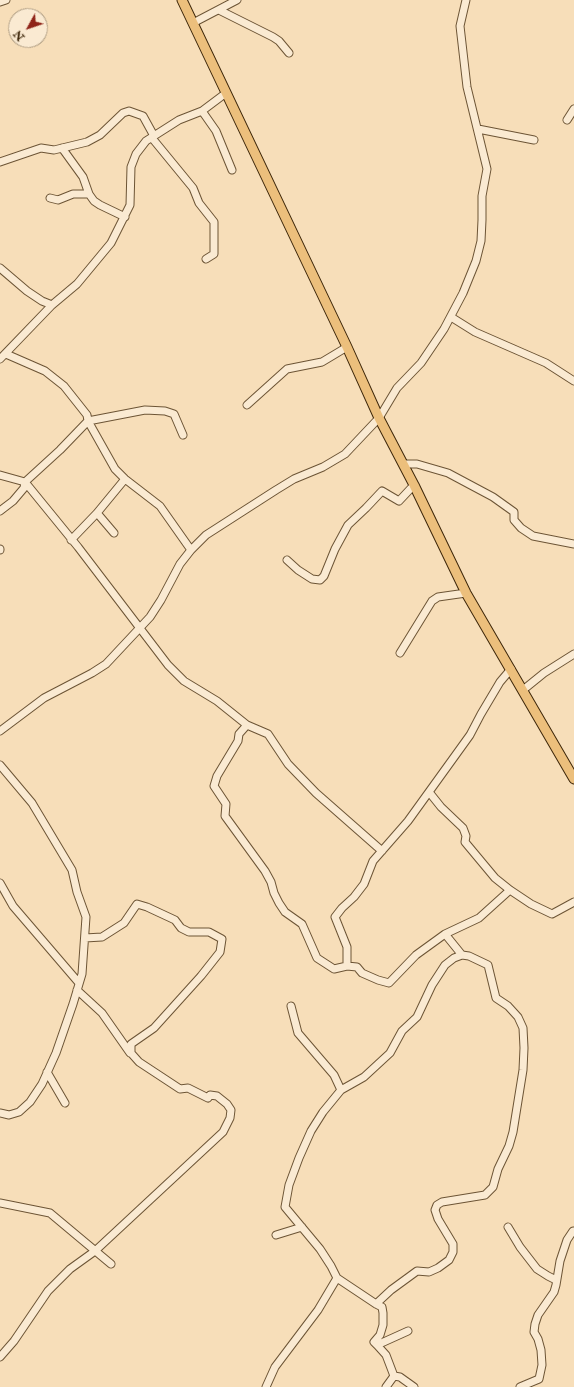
<!DOCTYPE html>
<style>
body{margin:0}
#map{position:relative;width:574px;height:1387px;overflow:hidden;background:#f7deb9;font-family:"IM FELL Double Pica",serif}
canvas{display:block}
.north{position:absolute;left:8px;top:8px;width:40px;height:40px;box-sizing:border-box;background:#faead2;border:1px solid #ae9c82;border-radius:50%;rotate:230deg;font-size:11px;font-weight:700;line-height:16px;text-align:center;color:#3d2609}
.north::after{content:'';display:block;margin:auto;width:14px;height:18px;background:#8f2418;clip-path:polygon(50% 0,100% 100%,50% 72%,0 100%)}
</style>
<div id="map">
<canvas width="574" height="1387"></canvas>
<div class="north">N</div>
</div>
<script>
const ctx = document.querySelector('canvas').getContext('2d');
ctx.lineJoin = 'round';
const shape = rows => new Path2D(rows.map(r => 'M' + r).join(''));
function trace(path, color, width, dash) { ctx.strokeStyle = color; ctx.lineWidth = width; ctx.lineCap = dash ? 'butt' : 'round'; ctx.setLineDash(dash || []); ctx.stroke(path); }
const minor = shape([
 [0,2,6,0],
 [219,10,273,37,279,41,289,53],
 [193,23,237,0],
 [202,111,216,131,232,170],
 [567,120,574,109],
 [478,129,534,140],
 [152,138,193,188,199,203,214,222,214,254,206,259],
 [62,148,83,177,89,194,94,201,100,205,125,217],
 [0,162,41,148,54,150,87,142,100,135,123,113,129,111,143,116,154,136],
 [50,198,58,200,73,194,89,194],
 [0,268,27,291,42,301,52,305],
 [451,317,475,332,546,363,574,381],
 [6,354,45,371,64,386,87,415,88,421,115,469,125,479,160,506,191,550],
 [0,359,52,305,77,284,111,243,130,205,131,167,136,154,146,141,179,120,202,111,226,93],
 [247,405,287,369,322,362,347,347],
 [403,464,417,464,448,473,493,497,514,512,514,520,521,528,533,536,574,544],
 [0,475,25,482,60,450,88,421,145,410,165,411,174,414,183,435],
 [0,511,13,501,24,488,25,482,78,547,168,665,184,681,217,701,247,725,268,734,288,764,316,793,382,851],
 [97,513,125,479],
 [71,540,97,513,114,533],
 [0,549,0,550],
 [287,560,298,570,312,579,320,580,324,576,335,549,348,525,366,508,382,491,399,501,414,485],
 [400,653,432,601,438,597,466,593],
 [523,690,544,673,574,654],
 [247,725,239,734,238,741,217,776,214,786,226,804,225,816,265,871,271,882,274,893,279,903,285,912,302,924,317,958,334,969,347,966,357,967,362,973,378,980,389,983,416,955,445,934,479,918,510,890],
 [0,731,44,698,92,673,106,664,150,617,161,600,180,564,191,550,206,535,276,490,294,479,323,467,345,454,379,418,397,388,421,363,444,329,463,293,476,261,481,241,482,220,482,196,487,169,467,87,460,26,466,0],
 [0,765,32,803,72,870,77,892,86,917,82,974,73,1004,56,1053,42,1084,30,1102,19,1112,9,1115,0,1113],
 [429,792,441,807,463,828,466,836,465,842,495,878,510,890,531,904,552,914,574,902],
 [0,883,13,906,79,983],
 [445,934,462,955],
 [347,966,347,947,335,917,342,908,354,897,364,884,373,861,408,821,452,760,470,735,481,714,500,682,511,669],
 [77,990,102,1013,130,1053],
 [291,1006,298,1033,334,1075,341,1090],
 [47,1072,65,1103],
 [0,1203,50,1213,111,1264],
 [508,1227,520,1247,537,1269,548,1276,556,1280],
 [276,1235,302,1227],
 [376,1304,391,1290,417,1271,429,1272,438,1268,449,1260,453,1252,453,1244,438,1219,435,1210,437,1205,442,1202,485,1195,493,1187,498,1169,509,1146,513,1132,523,1070,524,1048,523,1028,518,1017,508,1006,496,998,488,965,469,956,462,955,454,958,445,965,432,985,417,1017,402,1031,390,1053,364,1077,341,1090,323,1112,311,1131,299,1158,289,1185,285,1207,320,1249,331,1266,337,1278,376,1304,382,1307,383,1313,383,1325,380,1335,374,1342,377,1345,408,1331],
 [377,1345,386,1355,394,1376],
 [0,1357,14,1341,48,1291,70,1269,95,1251,223,1132,230,1118,231,1110,227,1104,217,1096,210,1095,208,1098,188,1088,180,1089,139,1062,131,1053,131,1044,154,1028,201,976,220,952,222,939,209,932,189,932,181,928,175,920,147,907,137,904,124,923,102,937,85,938],
 [266,1387,275,1367,318,1310,337,1278],
 [386,1387,394,1376,400,1377,414,1387],
 [520,1387,539,1379,542,1365,541,1350,538,1339,534,1332,535,1324,538,1315,554,1292,556,1285,560,1261,567,1240,573,1231,574,1231]
]);
const major = shape([
 [182,0,347,347,379,418,414,485,466,593,574,779]
]);
trace(minor, '#6c5435', 9);
trace(major, '#3d2609', 11);
trace(minor, '#faead2', 7);
trace(major, '#ecbf7c', 9);
</script>
